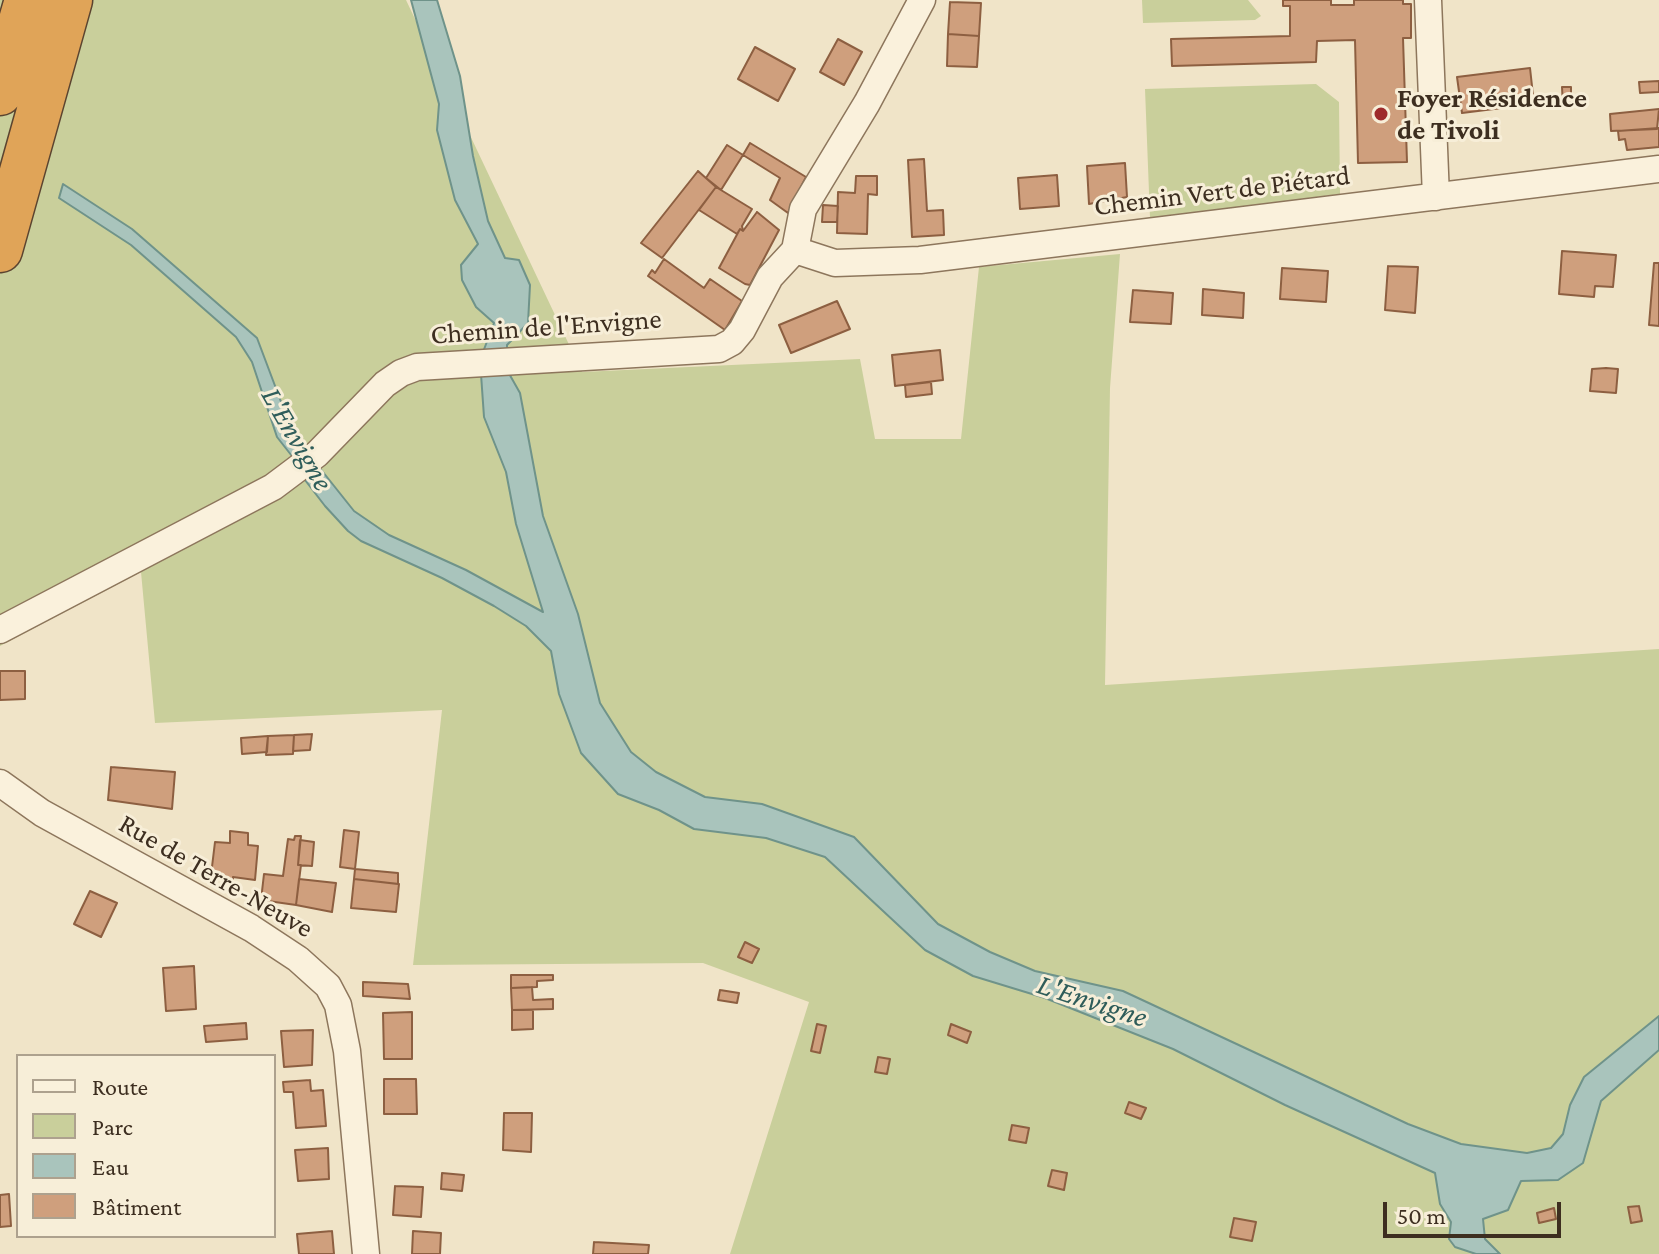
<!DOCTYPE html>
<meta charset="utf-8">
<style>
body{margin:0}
#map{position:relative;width:1659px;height:1254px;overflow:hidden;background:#f0e4c8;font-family:"Crimson Pro",serif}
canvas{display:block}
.legend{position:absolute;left:16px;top:1054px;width:260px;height:184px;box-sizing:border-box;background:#f7eed8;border:2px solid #ada18e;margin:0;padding:10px 14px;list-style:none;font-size:24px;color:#3d2e20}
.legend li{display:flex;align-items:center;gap:16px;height:40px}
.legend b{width:40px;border:2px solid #ada18e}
.scale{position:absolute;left:1383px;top:1202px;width:178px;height:36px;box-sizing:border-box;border:4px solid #3d2e20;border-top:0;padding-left:10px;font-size:24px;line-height:28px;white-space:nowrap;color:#3d2e20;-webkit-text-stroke:6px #f7eed8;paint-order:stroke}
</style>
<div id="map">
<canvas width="1659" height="1254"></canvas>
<ul class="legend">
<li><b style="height:10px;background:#faf1dc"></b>Route</li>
<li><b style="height:22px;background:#c9cf9b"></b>Parc</li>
<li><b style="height:22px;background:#a9c4bc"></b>Eau</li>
<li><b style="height:22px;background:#cf9f7d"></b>Bâtiment</li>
</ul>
<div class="scale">50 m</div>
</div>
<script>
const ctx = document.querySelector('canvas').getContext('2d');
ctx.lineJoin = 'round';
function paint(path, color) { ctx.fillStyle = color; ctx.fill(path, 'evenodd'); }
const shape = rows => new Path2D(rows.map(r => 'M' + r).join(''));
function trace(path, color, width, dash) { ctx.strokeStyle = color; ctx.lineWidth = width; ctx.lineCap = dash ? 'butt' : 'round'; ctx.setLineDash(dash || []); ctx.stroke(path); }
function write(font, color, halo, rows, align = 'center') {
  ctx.font = font + ' "Crimson Pro",serif'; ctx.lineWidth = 6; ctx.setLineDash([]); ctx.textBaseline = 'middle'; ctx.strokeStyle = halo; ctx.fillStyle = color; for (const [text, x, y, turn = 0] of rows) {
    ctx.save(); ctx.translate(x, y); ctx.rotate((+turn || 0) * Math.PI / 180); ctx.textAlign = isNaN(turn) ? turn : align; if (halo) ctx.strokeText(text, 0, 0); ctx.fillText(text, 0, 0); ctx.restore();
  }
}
paint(shape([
 [0,0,406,0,582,372,860,359,875,439,961,439,979,267,1120,254,1110,388,1105,685,1659,649,1659,1254,730,1254,809,1002,703,963,413,965,442,710,155,723,141,572,0,646],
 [1142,0,1248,0,1261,16,1255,20,1143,23],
 [1316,84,1339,102,1340,194,1150,218,1145,89]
]), '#c9cf9b');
const water = shape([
 [411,0,437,0,460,76,473,156,488,221,505,258,519,260,530,285,528,323,507,345,507,370,520,393,543,516,578,614,600,703,631,752,656,772,705,797,762,804,854,837,938,924,990,952,1035,971,1123,991,1408,1124,1461,1144,1527,1153,1551,1148,1563,1134,1570,1105,1584,1077,1659,1016,1659,1050,1601,1101,1583,1163,1558,1180,1521,1181,1508,1210,1483,1219,1485,1239,1500,1254,1476,1254,1455,1247,1449,1239,1451,1222,1440,1204,1435,1173,1285,1105,1173,1049,1045,998,973,976,925,950,825,857,766,838,694,829,659,810,618,794,581,753,559,694,551,651,526,626,494,606,442,578,361,541,348,531,325,506,305,480,306,474,277,437,252,362,236,337,131,245,59,198,63,184,132,229,257,338,286,415,307,452,354,511,389,535,466,570,543,612,516,524,506,472,484,417,480,360,494,323,476,307,462,280,461,265,478,244,455,200,437,130,439,104,411,0]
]);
paint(water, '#a9c4bc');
trace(water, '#6f938a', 2);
const building = shape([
 [1283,0,1331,0,1331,5,1354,5,1354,0,1403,0,1403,4,1411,4,1411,38,1403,38,1407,162,1358,163,1355,40,1317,41,1316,62,1172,66,1171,39,1290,36,1290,6,1283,6,1283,0],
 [950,2,981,3,979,36,948,34,950,2],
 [948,34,979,36,977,67,947,66,948,34],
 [838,39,862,52,844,85,820,72,838,39],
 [755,47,795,69,778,101,738,79,755,47],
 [1530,68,1534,104,1462,113,1457,77,1530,68],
 [1659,81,1659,92,1640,93,1639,82,1659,81],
 [1562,87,1571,87,1571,106,1563,107,1562,87],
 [1659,109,1657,129,1611,131,1610,114,1659,109],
 [1659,128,1659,147,1627,150,1625,139,1619,140,1618,131,1659,128],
 [750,143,806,177,788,213,770,200,780,178,743,155,750,143],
 [727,145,743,155,721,190,706,178,727,145],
 [924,159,927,211,943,210,944,235,912,237,908,160,924,159],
 [1125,163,1127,197,1089,204,1087,166,1125,163],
 [698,171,716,187,662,258,641,243,698,171],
 [1057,175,1059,206,1020,209,1018,178,1057,175],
 [856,176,877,176,877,195,868,194,867,234,837,233,838,192,855,193,856,176],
 [716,187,752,209,742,226,743,231,740,229,737,234,699,210,716,187],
 [823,205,838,206,837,222,822,222,823,205],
 [757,212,779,230,750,285,745,284,719,268,740,229,743,231,757,212],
 [1562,251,1616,255,1613,287,1595,286,1594,297,1559,294,1562,251],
 [664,259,704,288,710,279,742,301,725,330,648,276,652,270,655,273,664,259],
 [1654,263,1659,263,1659,326,1649,325,1654,263],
 [1388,266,1418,267,1415,313,1385,310,1388,266],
 [1282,268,1328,271,1326,302,1280,299,1282,268],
 [1203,289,1244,293,1243,318,1202,315,1203,289],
 [1133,290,1173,293,1171,324,1130,322,1133,290],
 [837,301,850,329,791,353,779,325,837,301],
 [940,350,943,380,895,386,892,355,940,350],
 [1606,368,1618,369,1616,393,1590,391,1592,369,1606,368],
 [931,382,932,394,906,397,905,385,931,382],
 [0,671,25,671,25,699,0,700,0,671],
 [312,734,310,750,293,751,294,735,312,734],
 [294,735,293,754,266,755,268,736,294,735],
 [268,736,267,752,242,754,241,738,268,736],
 [111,767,175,772,172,809,108,800,111,767],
 [344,830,359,832,355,869,340,867,344,830],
 [230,831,248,833,248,845,258,846,255,880,233,877,233,883,223,882,224,876,211,875,215,842,230,843,230,831],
 [295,836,301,836,298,865,301,865,296,905,261,900,264,874,283,876,288,839,294,840,295,836],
 [300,840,314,842,312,866,298,865,300,840],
 [355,869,398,873,398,884,354,879,355,869],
 [299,879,336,883,332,912,296,905,299,879],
 [354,879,399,884,396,912,351,908,354,879],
 [90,891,117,903,101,937,74,924,90,891],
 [745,942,759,949,752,963,738,957,745,942],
 [194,966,196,1009,166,1011,163,968,194,966],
 [511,975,553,975,553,980,537,981,537,987,511,988,511,975],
 [363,982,408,984,410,999,363,996,363,982],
 [532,987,533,1000,553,999,553,1009,512,1010,511,988,532,987],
 [720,990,739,993,737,1003,718,1000,720,990],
 [512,1010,533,1010,533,1029,512,1030,512,1010],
 [412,1012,412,1059,384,1059,383,1013,412,1012],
 [246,1023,247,1039,206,1042,204,1026,246,1023],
 [817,1024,826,1026,820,1053,811,1051,817,1024],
 [951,1024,971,1032,967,1043,948,1035,951,1024],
 [313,1030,312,1065,284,1067,281,1031,313,1030],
 [878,1057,890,1059,887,1074,875,1072,878,1057],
 [384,1079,416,1079,417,1114,384,1114,384,1079],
 [310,1080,311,1091,323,1090,326,1126,296,1128,293,1092,284,1092,283,1082,310,1080],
 [1129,1102,1146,1108,1141,1119,1125,1113,1129,1102],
 [504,1113,532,1113,531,1152,503,1150,504,1113],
 [1012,1125,1029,1128,1026,1143,1009,1140,1012,1125],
 [328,1148,329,1179,298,1181,295,1150,328,1148],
 [1052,1170,1067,1173,1064,1190,1048,1186,1052,1170],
 [442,1173,464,1175,462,1191,441,1189,442,1173],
 [395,1186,423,1187,421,1217,393,1215,395,1186],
 [9,1194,11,1226,0,1227,0,1195,9,1194],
 [1639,1206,1642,1221,1631,1223,1628,1207,1639,1206],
 [1554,1208,1556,1219,1539,1223,1537,1213,1554,1208],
 [1234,1218,1256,1222,1252,1241,1230,1237,1234,1218],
 [332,1231,334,1254,299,1254,297,1234,332,1231],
 [413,1231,441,1233,440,1254,412,1254,413,1231],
 [594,1242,649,1245,648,1254,593,1254,594,1242]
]);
paint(building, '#cf9f7d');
trace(building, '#8d5f41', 2);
const minor = shape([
 [1428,0,1436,197],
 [795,250,835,263,920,260,1659,169],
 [0,630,273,487,317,454,385,384,401,373,417,367,719,349,732,342,742,330,770,277,795,250,803,209,867,103,922,0],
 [0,783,42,813,251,928,298,959,328,986,338,1005,347,1051,366,1254]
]);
const motorway = shape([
 [0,93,27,0],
 [0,250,70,0]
]);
trace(minor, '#8d765c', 29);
trace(motorway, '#5b4430', 47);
trace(minor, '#faf1dc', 26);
trace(motorway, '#e0a458', 44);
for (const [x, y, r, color] of [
 [1381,114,8,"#9e2a2b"]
]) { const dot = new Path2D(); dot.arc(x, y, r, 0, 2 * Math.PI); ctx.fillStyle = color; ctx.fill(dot); trace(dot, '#f7eed8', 3); }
write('bold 28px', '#3d2e20', '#f7eed8', [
 ["Foyer Résidence",1397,98],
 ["de Tivoli",1397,130]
], 'left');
write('28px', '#3d2e20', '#f7eed8', [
 ["Chemin Vert de Piétard",1222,191,-7],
 ["Chemin de l'Envigne",546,327,-4],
 ["Rue de Terre-Neuve",216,876,30]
]);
write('italic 30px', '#2f5d5a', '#f7eed8', [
 ["L'Envigne",297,439,60],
 ["L'Envigne",1092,1001,18]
]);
</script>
